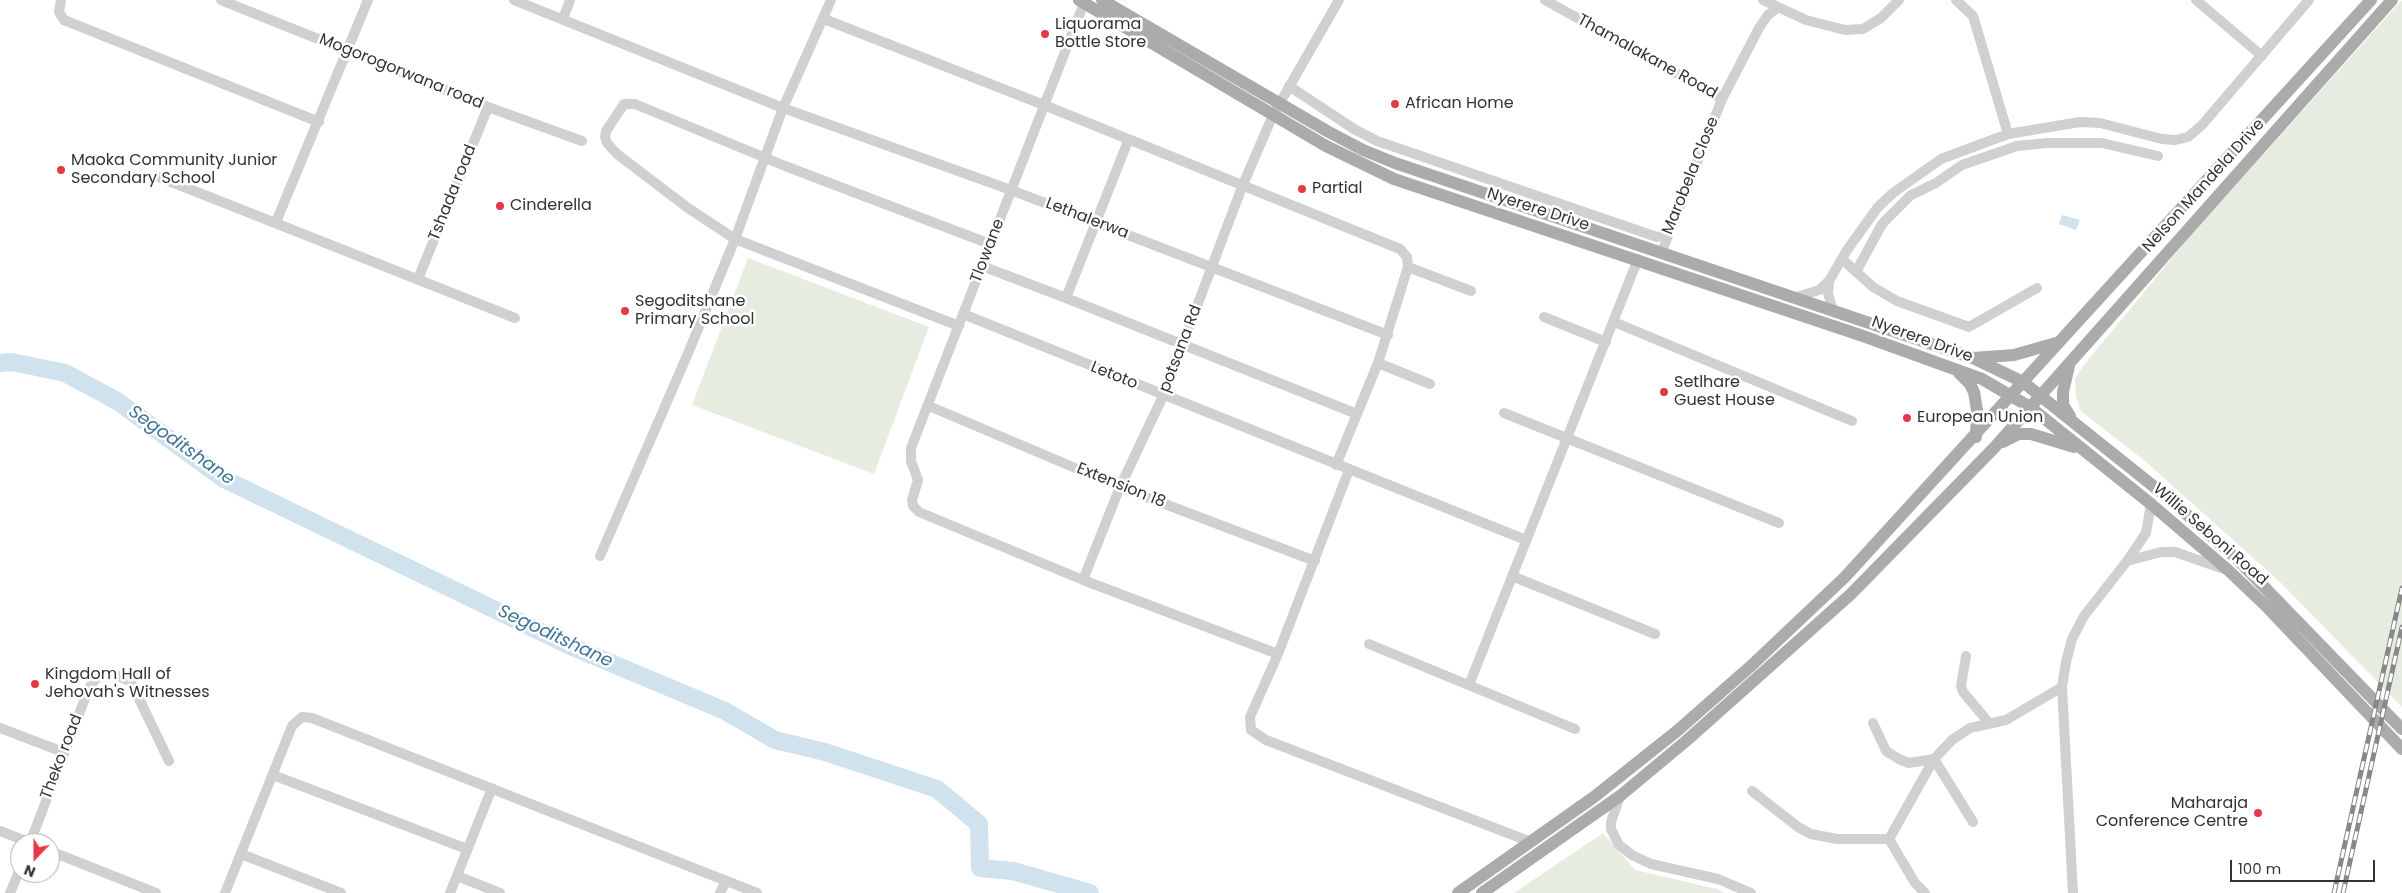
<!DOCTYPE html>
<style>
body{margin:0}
#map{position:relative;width:2402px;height:893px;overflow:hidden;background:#fff;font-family:Poppins,sans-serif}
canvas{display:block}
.north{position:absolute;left:10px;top:833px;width:50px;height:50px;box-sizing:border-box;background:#fff;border:1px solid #adadad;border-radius:50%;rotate:202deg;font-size:14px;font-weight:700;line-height:20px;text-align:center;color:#333}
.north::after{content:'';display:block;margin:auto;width:18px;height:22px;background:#e63946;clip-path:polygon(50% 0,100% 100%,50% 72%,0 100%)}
.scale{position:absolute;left:2230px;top:860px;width:145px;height:22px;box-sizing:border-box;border:2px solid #333;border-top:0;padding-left:6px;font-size:15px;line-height:18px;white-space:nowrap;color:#333;-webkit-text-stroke:4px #fff;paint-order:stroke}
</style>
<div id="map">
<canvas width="2402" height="893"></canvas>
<div class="north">N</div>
<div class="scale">100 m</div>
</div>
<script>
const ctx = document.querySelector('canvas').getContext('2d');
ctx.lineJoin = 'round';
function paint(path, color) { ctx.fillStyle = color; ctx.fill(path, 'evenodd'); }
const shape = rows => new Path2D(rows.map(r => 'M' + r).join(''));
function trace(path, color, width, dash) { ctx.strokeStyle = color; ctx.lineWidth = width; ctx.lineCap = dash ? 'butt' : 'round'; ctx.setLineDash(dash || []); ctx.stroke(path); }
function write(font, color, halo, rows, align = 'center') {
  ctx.font = font + ' Poppins,sans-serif'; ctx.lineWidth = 5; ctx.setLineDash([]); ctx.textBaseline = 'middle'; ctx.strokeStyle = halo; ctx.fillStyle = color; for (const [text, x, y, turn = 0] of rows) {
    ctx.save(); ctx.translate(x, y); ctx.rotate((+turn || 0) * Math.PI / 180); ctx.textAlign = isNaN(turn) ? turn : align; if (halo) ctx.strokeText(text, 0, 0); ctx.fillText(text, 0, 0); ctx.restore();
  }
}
paint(shape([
 [2402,0,2402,707,2280,582,2146,462,2081,411,2076,397,2075,379,2083,366,2192,234],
 [748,258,929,327,874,474,692,405],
 [1603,833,1635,870,1717,889,1724,893,1514,893]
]), '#e6ecdf');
paint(shape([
 [2062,215,2080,220,2076,230,2059,224]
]), '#cfe2ee');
trace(shape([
 [0,363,12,362,65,373,117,401,224,479,568,645,725,711,775,740,825,752,937,789,979,824,980,868,1013,871,1090,893]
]), '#cfe2ee', 18);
trace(shape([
 [61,0,59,12,64,20,319,122],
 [221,0,488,107,582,141],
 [514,0,783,108,1011,190,1388,335],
 [1545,0,1722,99],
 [1763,0,1806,20,1845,30,1863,29,1881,18,1899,0],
 [1956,0,1973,16,2008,134],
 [2196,0,2262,56],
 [1084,3,911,448,911,461,918,480,912,500,913,506,919,512,1083,580,1278,654],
 [563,19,570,0],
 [824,19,1044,105,1400,249,1407,257,1408,267,1378,363,1336,465],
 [1289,86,1354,129,1377,141,1657,237,1668,234],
 [159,177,515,318],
 [276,222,368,0],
 [1661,254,1722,99,1759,28,1768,15,1778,7],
 [1842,259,1873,287,1897,301,1969,327,2037,288],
 [982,266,1066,298,1357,414],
 [1408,267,1471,291],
 [1856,272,1882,224,1911,195,1936,183,1962,165,2017,146,2047,143,2102,143,2158,156],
 [418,279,488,107],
 [1829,281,1828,293,1833,311],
 [1066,298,1128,141],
 [1794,298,1819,290,1829,281,1847,250,1878,207,1893,193,1941,159,2008,134,2080,122,2100,123,2162,139,2175,140,2188,137,2202,125,2309,0],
 [963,314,1526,540],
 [1544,317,1606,342],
 [1614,322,1852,421],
 [959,326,735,239,688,208,617,154,607,143,605,137,606,131,624,104,635,104,785,166,990,244],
 [1378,363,1430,384],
 [929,406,1120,487,1315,561],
 [1504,413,1779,523],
 [1349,470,1278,654,1250,717,1251,730,1266,740,1531,842],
 [600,556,689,351,735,239,783,108,831,0],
 [2127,561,2161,552,2175,552,2224,569],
 [1512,576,1655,634],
 [1083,580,1120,487,1163,396,1242,187,1273,115,1339,0],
 [1369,644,1575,729],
 [1966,656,1961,686,1963,692,1989,723],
 [1469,685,1638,259],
 [1873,723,1886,751,1899,759,1909,763,1934,759,1973,822],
 [0,728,63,752],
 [273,775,467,849],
 [1752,791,1798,827,1811,834,1837,839,1889,839],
 [1620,796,1611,822,1611,829,1619,845,1632,855,1651,864,1718,879,1751,893],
 [0,831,31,843],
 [1889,839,1934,759,1952,740,1970,728,2006,720,2062,687],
 [1889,839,1915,883,1925,893],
 [30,843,89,688,97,677,102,674,118,676,131,682,169,761],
 [50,851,156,893],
 [241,854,341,893],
 [457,876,500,893],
 [10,893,20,869],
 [225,893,292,726,302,717,312,718,757,893],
 [450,893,492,788],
 [720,893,726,881],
 [2073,893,2062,687,2066,662,2072,639,2084,616,2127,561,2146,533,2151,504]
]), '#d0d0d0', 10);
trace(shape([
 [1079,0,1326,146,1394,179,1863,336,1982,379,2030,407,2151,504,2228,570,2268,608,2402,749],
 [1102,0,1327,131,1363,150,1395,163,1973,358,2023,382,2167,497,2237,559,2402,729],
 [1973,358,2014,355,2056,343],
 [2069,366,2063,392,2063,405,2070,416],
 [1959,373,1970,384,1974,392,1977,410,1976,437],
 [2003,442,2019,434,2031,434,2074,447],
 [1458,893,1594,797,1677,731,1752,665,1845,577,2371,0],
 [1482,893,1620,796,1686,741,1851,594,1994,448,2392,0]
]), '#ababab', 12);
const rail = shape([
 [2334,893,2402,588],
 [2343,893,2402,627]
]);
trace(rail, '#888', 5);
trace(rail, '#fff', 3, [9]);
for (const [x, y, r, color] of [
 [1045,34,5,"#e63946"],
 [1395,104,5,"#e63946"],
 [61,170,5,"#e63946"],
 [1302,189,5,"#e63946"],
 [500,206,5,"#e63946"],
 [625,311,5,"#e63946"],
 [1664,392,5,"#e63946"],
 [1907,418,5,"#e63946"],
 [35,684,5,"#e63946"],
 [2258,813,5,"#e63946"]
]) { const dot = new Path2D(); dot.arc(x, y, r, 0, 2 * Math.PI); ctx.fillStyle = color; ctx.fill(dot); trace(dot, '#fff', 2); }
write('16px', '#333', '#fff', [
 ["Liquorama",1055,25],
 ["Bottle Store",1055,43],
 ["African Home",1405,104],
 ["Maoka Community Junior",71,161],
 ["Secondary School",71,179],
 ["Partial",1312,189],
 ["Cinderella",510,206],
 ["Segoditshane",635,302],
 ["Primary School",635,320],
 ["Setlhare",1674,383],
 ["Guest House",1674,401],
 ["European Union",1917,418],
 ["Kingdom Hall of",45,675],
 ["Jehovah's Witnesses",45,693],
 ["Maharaja",2248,804,"right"],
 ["Conference Centre",2248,822,"right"]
], 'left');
write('16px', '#333', '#fff', [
 ["Thamalakane Road",1647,57,29],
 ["Mogorogorwana road",401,72,22],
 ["Marobela Close",1691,176,-68],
 ["Nelson Mandela Drive",2204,186,-48],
 ["Tshada road",453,193,-68],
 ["Nyerere Drive",1538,210,18],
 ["Lethalerwa",1087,219,21],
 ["Tlowane",988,251,-69],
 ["Nyerere Drive",1922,340,20],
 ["potsana Rd",1181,349,-69],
 ["Letoto",1114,376,22],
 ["Extension 18",1121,486,22],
 ["Willie Seboni Road",2210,535,41],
 ["Theko road",62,757,-69]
]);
write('italic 18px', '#3f7597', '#fff', [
 ["Segoditshane",181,446,35],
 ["Segoditshane",555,637,25]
]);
</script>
